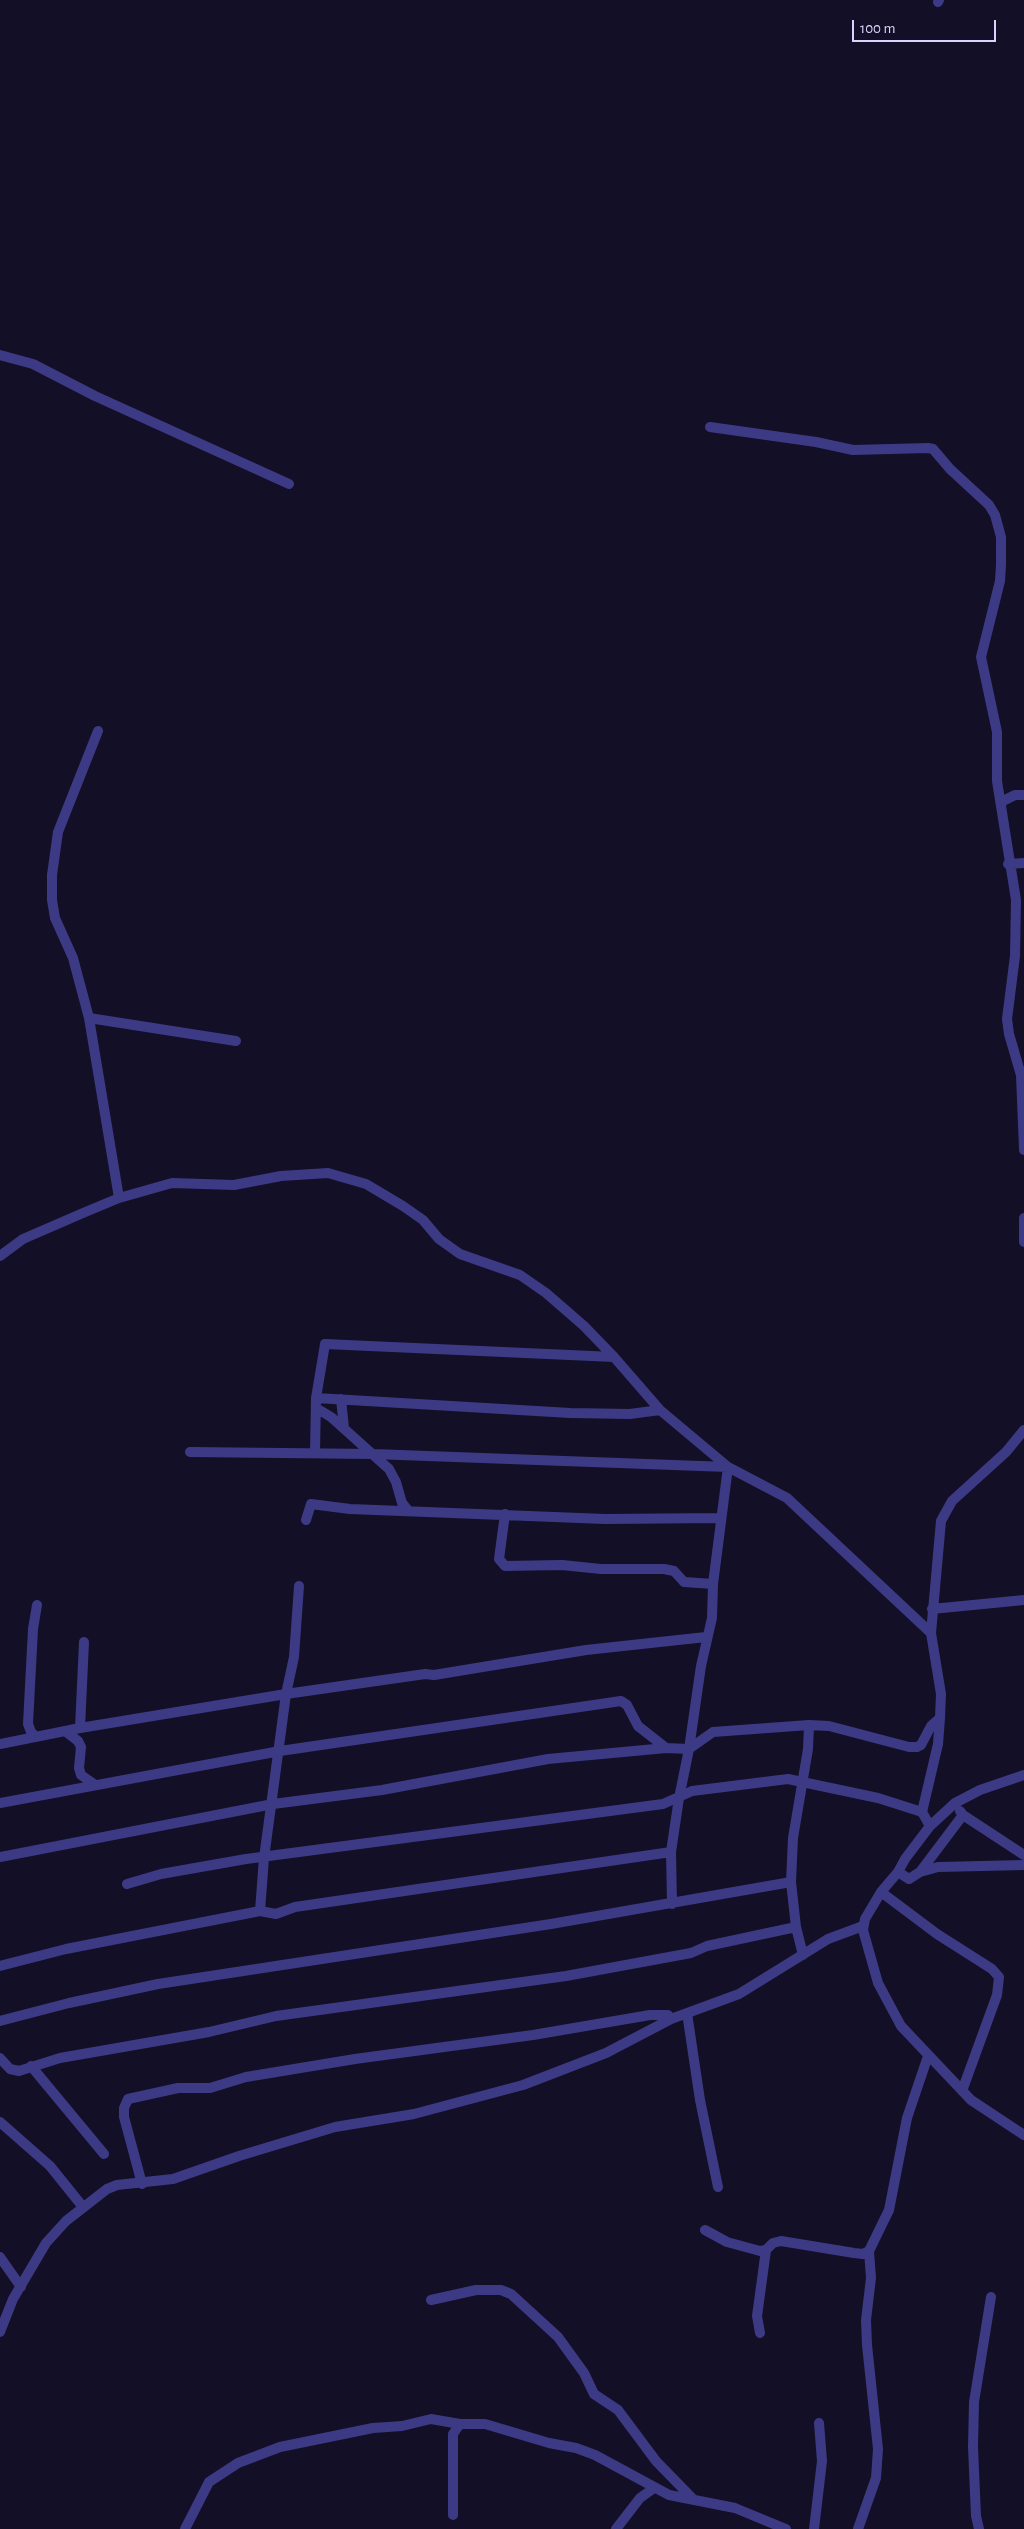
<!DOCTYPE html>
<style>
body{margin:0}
#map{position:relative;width:1024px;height:2529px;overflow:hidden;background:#130f26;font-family:"Alegreya Sans",sans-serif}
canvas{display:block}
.scale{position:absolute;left:852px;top:20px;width:144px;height:22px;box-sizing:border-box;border:2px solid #d9d4ff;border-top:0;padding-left:6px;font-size:15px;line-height:18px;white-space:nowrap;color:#d9d4ff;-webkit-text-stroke:4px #130f26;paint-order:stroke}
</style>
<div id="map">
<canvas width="1024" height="2529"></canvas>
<div class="scale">100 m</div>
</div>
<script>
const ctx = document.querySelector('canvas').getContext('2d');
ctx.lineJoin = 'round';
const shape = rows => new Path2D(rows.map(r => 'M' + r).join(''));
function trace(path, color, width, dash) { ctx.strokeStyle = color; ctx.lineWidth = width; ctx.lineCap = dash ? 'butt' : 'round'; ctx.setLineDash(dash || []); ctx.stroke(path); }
trace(shape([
 [938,2,939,0],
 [0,355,33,364,95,396,289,484],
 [710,427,816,442,853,450,928,448,933,449,950,469,989,505,995,515,1001,537,1001,565,1000,581,981,657,997,732,997,781,1016,900,1015,956,1007,1019,1009,1034,1021,1075,1024,1150],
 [98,731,58,832,52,875,52,900,55,918,73,958,89,1018,119,1198],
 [1001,802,1015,795,1024,795],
 [1008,864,1024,863],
 [89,1018,236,1041],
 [1024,1218,1024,1242],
 [0,1256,23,1239,83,1213,119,1198,172,1183,234,1185,281,1176,328,1173,366,1184,403,1206,423,1220,439,1239,460,1254,520,1275,546,1293,584,1326,614,1357,660,1410,728,1467,787,1498,931,1633],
 [316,1398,570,1413,630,1414,660,1410],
 [341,1399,344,1428],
 [316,1408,331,1417,389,1469,396,1482,402,1503,407,1509],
 [190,1452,373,1454,728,1467,713,1584,712,1618,701,1666,689,1749,679,1798,671,1852,672,1904],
 [315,1453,316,1398,325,1344,614,1357],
 [505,1514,499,1559,505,1566,562,1565,601,1569,664,1569,674,1571,684,1582,713,1584],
 [306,1520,311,1504,350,1509,605,1519,720,1518],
 [932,1609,1024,1600],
 [80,1728,84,1642],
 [65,1731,78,1741,81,1747,79,1768,81,1775,94,1784],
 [36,1737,31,1732,28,1724,33,1629,37,1605],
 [0,1744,80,1728,286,1694,425,1674,434,1675,586,1650,706,1637],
 [1024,1775,980,1790,955,1803,930,1826,905,1859,898,1872,881,1892,865,1919,863,1930,878,1983,901,2026,971,2100,1024,2135],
 [0,1803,280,1751,621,1701,627,1705,638,1726,666,1748],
 [960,1811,963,1815,1024,1855],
 [930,1826,922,1812,938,1744,940,1718,941,1694,931,1633,941,1521,952,1501,1006,1452,1024,1430],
 [0,1857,273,1804,382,1790,548,1759,666,1748,689,1749,713,1732,809,1725,829,1726,909,1747,917,1747,921,1745,931,1726,940,1718],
 [898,1872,909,1879,920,1872,963,1815],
 [920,1872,938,1867,1024,1865],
 [127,1884,161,1874,246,1859,663,1804,692,1791,788,1779,878,1798,922,1812],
 [881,1892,937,1934,992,1969,999,1977,997,1995,962,2091],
 [260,1911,264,1858,286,1694,294,1657,299,1586],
 [803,1955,796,1927,791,1882,793,1838,808,1749,809,1725],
 [0,1966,66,1949,260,1911,276,1914,295,1907,671,1852],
 [687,2013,700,2100,718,2187],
 [0,2021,69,2003,158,1984,551,1924,791,1882],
 [0,2058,10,2069,19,2071,60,2058,209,2032,276,2016,566,1976,691,1953,707,1946,796,1927],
 [31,2066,104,2154],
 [0,2122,50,2166,83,2207],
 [142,2184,124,2117,124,2108,128,2099,178,2088,210,2088,246,2077,355,2059,533,2035,650,2015,668,2015,671,2019],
 [705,2230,727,2242,760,2251,766,2250,773,2243,781,2241,854,2253,863,2254,869,2251],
 [0,2257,21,2287],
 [431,2300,476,2290,501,2290,511,2294,558,2337,584,2373,594,2394,618,2410,656,2461,693,2499],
 [0,2332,13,2299,46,2243,66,2221,107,2189,117,2185,173,2179,239,2156,335,2127,414,2114,523,2085,606,2053,671,2019,739,1994,828,1939,863,1926],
 [760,2333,757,2316,766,2250],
 [453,2515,453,2434,460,2424],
 [185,2529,209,2482,238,2463,280,2447,373,2428,402,2426,431,2419,460,2424,485,2424,549,2443,576,2448,595,2455,669,2495,735,2508,786,2529],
 [616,2529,640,2498,654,2488],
 [814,2529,822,2461,819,2423],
 [858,2529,876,2478,878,2449,867,2345,866,2320,871,2278,869,2251,889,2210,907,2118,928,2056],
 [979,2529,976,2516,973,2447,974,2402,991,2297]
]), '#3d3a85', 10);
</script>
